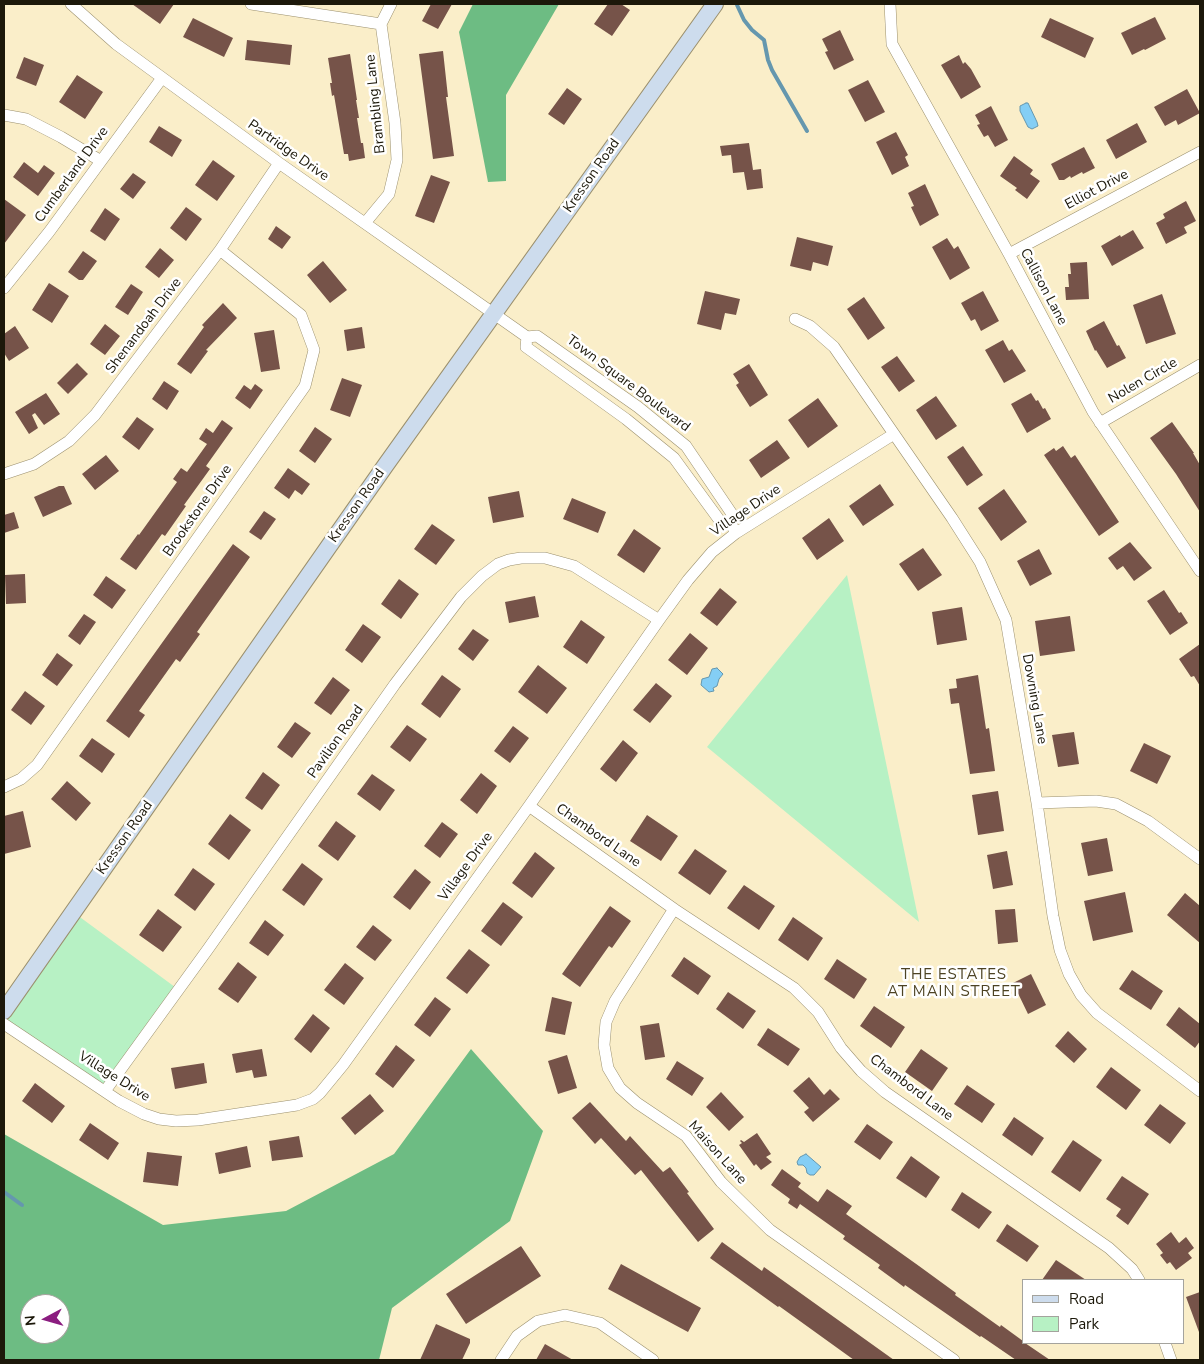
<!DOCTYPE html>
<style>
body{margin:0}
#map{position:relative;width:1204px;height:1364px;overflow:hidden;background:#faeec9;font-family:"Nunito Sans",sans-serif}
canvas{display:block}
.frame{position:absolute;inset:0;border:5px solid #1c180a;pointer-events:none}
.legend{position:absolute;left:1022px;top:1279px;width:162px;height:65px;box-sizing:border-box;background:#fff;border:1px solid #a4a39d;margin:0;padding:6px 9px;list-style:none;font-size:15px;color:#1c180a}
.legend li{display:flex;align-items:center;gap:10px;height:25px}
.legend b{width:25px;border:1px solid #a4a39d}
.north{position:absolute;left:20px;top:1294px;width:50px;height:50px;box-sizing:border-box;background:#fff;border:1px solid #a4a39d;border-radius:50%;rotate:264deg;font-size:14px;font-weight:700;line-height:20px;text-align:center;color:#1c180a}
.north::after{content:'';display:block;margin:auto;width:18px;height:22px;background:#8b1d80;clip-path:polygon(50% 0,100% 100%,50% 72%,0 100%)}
</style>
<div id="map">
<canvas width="1204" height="1364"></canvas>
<div class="frame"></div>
<ul class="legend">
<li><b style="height:6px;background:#cddced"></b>Road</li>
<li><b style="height:14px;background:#b7f1c4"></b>Park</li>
</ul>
<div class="north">N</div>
</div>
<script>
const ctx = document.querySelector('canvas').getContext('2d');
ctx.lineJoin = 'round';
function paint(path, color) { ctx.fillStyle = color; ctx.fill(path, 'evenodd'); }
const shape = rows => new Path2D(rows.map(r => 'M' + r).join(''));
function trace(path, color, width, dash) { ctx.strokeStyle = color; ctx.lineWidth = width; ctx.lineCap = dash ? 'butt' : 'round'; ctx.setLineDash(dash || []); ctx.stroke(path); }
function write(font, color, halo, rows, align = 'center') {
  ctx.font = font + ' "Nunito Sans",sans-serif'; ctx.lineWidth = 5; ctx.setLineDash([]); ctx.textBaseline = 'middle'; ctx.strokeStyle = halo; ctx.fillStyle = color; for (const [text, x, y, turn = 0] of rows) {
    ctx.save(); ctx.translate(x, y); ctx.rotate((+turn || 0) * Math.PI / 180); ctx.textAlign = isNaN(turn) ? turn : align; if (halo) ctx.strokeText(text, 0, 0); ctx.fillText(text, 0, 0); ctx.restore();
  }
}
paint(shape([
 [847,575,919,922,707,747],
 [73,912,179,990,105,1091,4,1025,4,1011]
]), '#b7f1c4');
paint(shape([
 [473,4,559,4,506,95,506,181,488,182,459,32],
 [471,1049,543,1131,510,1221,392,1308,379,1360,4,1360,4,1134,163,1225,286,1211,394,1154],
 [30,1304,60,1304,60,1334,30,1334]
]), '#6dbc83');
const water = shape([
 [1026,103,1028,103,1037,122,1038,126,1032,129,1028,127,1020,111,1020,106,1026,103],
 [717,668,723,674,719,679,717,686,713,688,714,691,709,692,701,685,702,679,709,677,712,669,717,668],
 [806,1154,821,1167,814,1175,810,1175,807,1173,806,1168,803,1165,798,1165,797,1162,800,1157,806,1154]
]);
paint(water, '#84cef5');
trace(water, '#6597ae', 1);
trace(shape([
 [737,5,744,20,752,30,764,40,768,60,772,70,807,131],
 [4,1192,22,1205]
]), '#6597ae', 4);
paint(shape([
 [132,4,174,4,160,24],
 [431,4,452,4,438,29,422,21],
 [608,4,621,4,630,10,612,36,594,24],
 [1155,17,1166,39,1145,50,1144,49,1132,55,1121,33],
 [193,18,233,38,224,57,183,37],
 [1050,18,1094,38,1085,58,1041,37],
 [840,30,854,60,834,70,825,52,828,51,822,39],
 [247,40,292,45,290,65,245,60],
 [443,51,448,97,446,97,454,156,433,159,419,54],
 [350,54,357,100,356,100,359,118,357,118,361,143,363,143,365,158,349,161,348,154,344,154,334,95,332,96,330,83,332,83,328,58],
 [959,55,963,64,965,62,971,69,981,87,961,99,941,65],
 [24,57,44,65,36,86,16,78],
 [77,75,103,92,85,119,59,102],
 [868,80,885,112,865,122,848,90],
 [567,88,582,99,564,125,548,114],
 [1187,89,1200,113,1178,125,1176,120,1165,126,1154,107],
 [991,106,1008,140,995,147,988,135,984,137,977,125,980,124,975,115],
 [1137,123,1147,142,1116,159,1106,140],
 [159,126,182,140,172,157,149,142],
 [896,132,908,155,905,157,909,166,892,175,876,142],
 [749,143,753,170,761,169,763,188,747,190,744,172,733,173,731,155,722,156,720,146],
 [1084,147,1095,168,1083,174,1082,172,1071,178,1070,176,1064,180,1059,180,1051,164],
 [1014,156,1033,170,1030,174,1040,181,1027,199,1015,190,1017,188,1000,176],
 [213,160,235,176,217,201,195,185],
 [24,162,38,173,44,165,55,173,38,196,13,177],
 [133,173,146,182,133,199,120,189],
 [431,175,450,182,434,223,415,216],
 [925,184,939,215,920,226,911,207,914,206,908,193],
 [4,199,26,215,4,244],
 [1186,201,1196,221,1184,227,1187,233,1166,244,1156,223,1165,218,1163,214],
 [186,207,202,219,186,241,170,228],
 [105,208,120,219,105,241,90,231],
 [276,226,291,237,282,249,268,239],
 [1133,230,1144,248,1112,266,1101,246,1120,235,1121,237],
 [797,237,833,246,828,266,813,262,811,271,790,266],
 [947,238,954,249,958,246,970,268,950,280,932,247],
 [160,248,174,260,159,278,145,267],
 [83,251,97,261,83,280,79,280,68,272],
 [323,261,347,290,330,303,307,275],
 [1087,262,1089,299,1066,300,1065,287,1069,287,1068,274,1071,274,1070,263],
 [49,283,69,296,52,323,32,310],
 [131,284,143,292,128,315,115,307],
 [705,291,740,299,736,315,725,313,721,330,697,324],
 [983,291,999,321,981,331,975,319,971,321,961,303],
 [1162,294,1176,334,1146,344,1133,305],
 [864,297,885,328,868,340,847,309],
 [223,303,237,318,206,350,208,351,191,374,177,364,204,327,202,325],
 [1104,321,1117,346,1119,345,1126,358,1107,368,1096,350,1095,351,1086,331],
 [105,324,120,336,105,355,90,344],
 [15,326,29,348,9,361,4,353,4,334],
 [362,327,365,348,347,351,344,330],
 [274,330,280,369,261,372,254,333],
 [1003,340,1009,351,1012,349,1026,371,1004,383,985,350],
 [897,356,915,381,899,392,881,367],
 [77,363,88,374,68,394,57,383],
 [749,364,768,395,750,407,736,385,739,383,733,374],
 [342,378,362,385,350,417,330,410],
 [164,381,179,391,167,410,152,399],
 [255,384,263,390,250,409,235,398,244,385,251,390],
 [46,393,60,414,44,425,35,413,32,415,38,428,29,434,15,412],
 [1031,393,1036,401,1038,400,1043,409,1045,408,1051,419,1027,433,1011,404],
 [936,396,957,426,936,440,916,410],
 [818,398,838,426,808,448,788,420],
 [137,417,154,429,139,450,122,437],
 [222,420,233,428,206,466,210,469,184,505,186,506,165,536,162,534,136,570,120,559,138,534,139,535,177,482,173,479,181,468,187,472,207,444,199,439,206,428,213,433],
 [1172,422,1194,453,1193,453,1200,465,1200,512,1176,474,1150,438],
 [315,427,332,439,315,463,299,451],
 [777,440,790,458,761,478,749,460],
 [963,446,983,475,967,486,947,457],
 [1063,446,1071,458,1075,455,1119,522,1099,536,1044,455,1054,448,1056,451],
 [106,455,119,471,95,490,82,474],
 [288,468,310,484,302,495,295,490,289,499,274,488],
 [880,484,894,505,863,526,849,506],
 [59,486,64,486,72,504,43,517,34,497],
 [1004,489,1027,522,1001,541,978,508],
 [519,491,524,517,493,523,488,497],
 [572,498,606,512,598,533,563,519],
 [264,511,276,519,261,540,249,532],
 [14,512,19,528,4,533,4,515],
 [829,518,844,541,817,560,802,538],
 [432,524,455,540,436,565,414,549],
 [634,529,661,548,644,573,617,555],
 [1130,542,1152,568,1134,581,1123,566,1117,570,1108,558],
 [233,544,250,557,197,632,200,634,180,662,176,659,139,711,145,715,129,738,106,721],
 [923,548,942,575,918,591,899,564],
 [1039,549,1052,574,1030,586,1017,561],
 [25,574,26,603,6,604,5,575],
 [106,576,126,590,112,609,93,595],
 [399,579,419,594,401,619,381,604],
 [720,588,737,602,717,626,700,613],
 [1164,590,1179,613,1181,612,1188,623,1170,635,1147,601],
 [535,596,539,617,509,623,505,602],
 [962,607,967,640,937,645,932,612],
 [84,614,96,622,80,645,68,636],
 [1070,616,1075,651,1040,656,1035,621],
 [581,620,605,637,587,664,563,647],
 [363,624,381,637,362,663,345,650],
 [473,629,489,640,473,661,458,649],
 [690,633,708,648,687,675,668,660],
 [1200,644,1200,686,1194,676,1191,677,1179,659],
 [57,653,73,665,57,686,42,675],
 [538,665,567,688,547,714,518,692],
 [442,675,461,689,440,718,421,704],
 [978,675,986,729,989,728,995,771,970,774,959,703,951,704,949,689,957,688,956,679],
 [333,677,350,690,331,715,314,703],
 [656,683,672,696,650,723,633,710],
 [25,691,45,706,31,725,11,710],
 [295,722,311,733,292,758,277,747],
 [407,725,427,739,410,762,390,747],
 [513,726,529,738,510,763,494,751],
 [1074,732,1079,764,1058,767,1052,735],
 [92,738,115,754,102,773,79,756],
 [623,740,638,753,616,782,600,769],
 [1144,743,1171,756,1157,784,1130,771],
 [263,772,280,785,262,810,245,798],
 [481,773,497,786,477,814,460,800],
 [372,774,395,790,380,811,357,794],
 [67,781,91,803,76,821,51,799],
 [998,791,1004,831,978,835,972,795],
 [23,811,31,847,4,854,4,816],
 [230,814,251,830,229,860,208,844],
 [647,815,678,836,661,861,630,841],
 [336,821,356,836,338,861,318,846],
 [442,822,458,834,440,858,424,846],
 [1107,838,1113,871,1088,876,1081,843],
 [695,849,727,871,710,895,678,873],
 [1007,851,1013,885,993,889,987,855],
 [535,852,555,868,532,898,512,883],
 [302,863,323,879,304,906,282,890],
 [193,868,215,884,195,911,174,895],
 [415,869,431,882,410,910,393,897],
 [744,885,775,906,759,930,727,908],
 [1125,892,1133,932,1093,941,1084,901],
 [1185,893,1200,906,1200,943,1167,915],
 [503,902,523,917,501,946,481,931],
 [610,906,631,921,612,948,609,946,580,987,562,974],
 [158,909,182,927,163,952,139,935],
 [1015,909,1018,942,998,944,995,910],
 [793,917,823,938,808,961,778,940],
 [265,920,284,935,268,956,249,943],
 [373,925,392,940,375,961,356,947],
 [469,949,490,965,467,994,446,978],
 [684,957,711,976,698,995,671,976],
 [837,959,867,979,854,999,824,979],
 [238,962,257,977,238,1003,218,989],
 [345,963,364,978,344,1005,324,990],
 [1132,970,1163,991,1151,1010,1119,989],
 [1031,974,1046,1005,1028,1014,1013,983],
 [728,992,756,1011,743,1029,716,1009],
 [435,997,451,1009,430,1037,414,1025],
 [552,997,572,1002,565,1035,545,1031],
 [874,1006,905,1027,891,1048,860,1026],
 [1179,1007,1200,1024,1200,1041,1195,1048,1166,1025],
 [313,1014,330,1028,311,1053,294,1039],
 [659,1023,665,1057,645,1060,640,1026],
 [768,1028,800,1049,788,1066,757,1045],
 [1068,1031,1087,1049,1074,1063,1055,1046],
 [396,1045,415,1060,393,1088,375,1074],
 [262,1049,267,1076,254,1078,252,1070,236,1073,232,1054],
 [921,1049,948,1068,932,1091,905,1072],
 [567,1055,577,1088,558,1094,548,1061],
 [677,1061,704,1078,692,1096,666,1079],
 [204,1063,207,1083,175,1089,171,1068],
 [1111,1067,1141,1090,1126,1110,1096,1087],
 [809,1077,824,1095,830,1089,840,1099,813,1122,804,1112,809,1108,793,1091],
 [35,1083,65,1106,52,1123,22,1101],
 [967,1085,995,1104,982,1123,954,1104],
 [721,1092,744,1117,729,1131,706,1107],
 [370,1094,384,1111,355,1135,341,1118],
 [590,1102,626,1141,630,1136,663,1172,670,1167,689,1192,687,1193,714,1229,698,1242,641,1170,635,1175,601,1138,595,1144,572,1118],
 [1160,1104,1186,1123,1170,1144,1144,1125],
 [1014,1117,1044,1138,1032,1156,1002,1135],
 [90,1123,119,1143,108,1160,79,1140],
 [867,1124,893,1142,880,1160,854,1142],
 [757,1133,771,1154,766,1157,772,1162,761,1170,756,1164,754,1166,739,1145,742,1143,740,1141,741,1140,744,1142],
 [299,1136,303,1157,272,1161,269,1141],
 [1073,1140,1102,1160,1080,1192,1051,1172],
 [247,1146,251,1167,219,1174,215,1153],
 [147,1152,182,1156,178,1186,143,1182],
 [911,1156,940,1177,926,1198,896,1178],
 [782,1169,801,1183,798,1187,818,1202,827,1189,852,1206,846,1214,919,1266,956,1293,955,1295,1000,1327,1001,1325,1023,1341,1023,1343,1025,1343,1050,1360,1016,1360,981,1336,980,1337,905,1285,904,1287,878,1268,880,1265,843,1239,845,1236,800,1204,797,1209,788,1203,790,1199,771,1185],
 [1122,1176,1149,1194,1128,1225,1116,1216,1121,1209,1106,1199],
 [962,1192,992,1212,979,1229,951,1210],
 [1007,1224,1039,1246,1027,1262,996,1241],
 [1171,1232,1179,1243,1186,1237,1194,1248,1188,1253,1192,1258,1176,1270,1170,1262,1167,1264,1160,1255,1163,1253,1156,1244],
 [722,1242,762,1271,764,1267,894,1360,854,1360,779,1306,778,1307,710,1258],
 [521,1246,541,1276,466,1324,446,1294],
 [1056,1260,1086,1280,1042,1280],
 [621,1264,701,1308,688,1332,608,1289],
 [1200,1292,1200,1331,1199,1332,1186,1297],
 [436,1324,470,1339,470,1343,462,1360,420,1360],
 [545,1344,573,1360,536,1360]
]), '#765349');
const minor = shape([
 [71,4,116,44,279,163,527,337,537,336,638,407,686,446,732,514,730,522,736,533],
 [251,4,381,24],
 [890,4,892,44,1009,254,1093,412,1200,571],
 [4,115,26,119,61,137,101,161],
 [365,223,389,194,397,160,395,123,381,24,391,4],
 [1009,254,1200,152],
 [4,288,49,232,162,78],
 [795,319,810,326,834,347,952,518,980,562,1006,620,1037,803,1053,916,1060,950,1069,974,1081,995,1097,1013,1200,1091],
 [527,337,526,347,626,419,674,458,720,521,730,522],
 [1100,423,1200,365],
 [4,474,34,464,69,441,95,415,220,250,279,163],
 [4,787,21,779,37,765,305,386,314,350,301,315,220,250],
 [1037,803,1096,801,1116,804,1148,821,1200,859],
 [529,806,674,909,794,988,818,1012,841,1048,861,1071,885,1092,1109,1248,1132,1269,1139,1280],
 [674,909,615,1001,606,1022,604,1045,608,1068,620,1088,637,1103,686,1136,721,1182,770,1230,954,1360],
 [4,1024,119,1101,144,1114,159,1119,176,1121,198,1120,297,1105,313,1099,320,1093,343,1065,529,806,659,620,688,580,712,552,736,533,894,434],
 [105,1091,208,949,395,684,461,597,482,576,498,564,509,560,521,558,545,558,574,566,659,620],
 [1165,1343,1171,1360],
 [501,1360,517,1336,538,1321,565,1315,600,1323,653,1360]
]);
const secondary = shape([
 [4,1011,385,466,715,4]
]);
trace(minor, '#9b906e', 12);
trace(secondary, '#9b906e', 18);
trace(minor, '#fff', 11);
trace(secondary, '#cddced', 16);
write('14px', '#1c180a', '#fff', [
 ["Brambling Lane",376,104,-96],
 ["Partridge Drive",288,151,35],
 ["Cumberland Drive",72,175,-54],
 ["Kresson Road",592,176,-55],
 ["Elliot Drive",1097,190,-28],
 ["Callison Lane",1043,287,62],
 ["Shenandoah Drive",144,326,-53],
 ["Nolen Circle",1143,381,-30],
 ["Town Square Boulevard",628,384,37],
 ["Kresson Road",357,506,-55],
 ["Brookstone Drive",198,511,-55],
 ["Village Drive",746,511,-34],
 ["Downing Lane",1034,699,80],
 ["Pavilion Road",336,742,-55],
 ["Chambord Lane",598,836,35],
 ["Kresson Road",125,838,-55],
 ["Village Drive",466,867,-54],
 ["Village Drive",114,1077,32],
 ["Chambord Lane",911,1088,37],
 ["Maison Lane",717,1153,48]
]);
ctx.letterSpacing = '1px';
write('15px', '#4d4323', '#fff', [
 ["THE ESTATES",954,975],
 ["AT MAIN STREET",954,992]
]);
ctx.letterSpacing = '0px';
</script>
